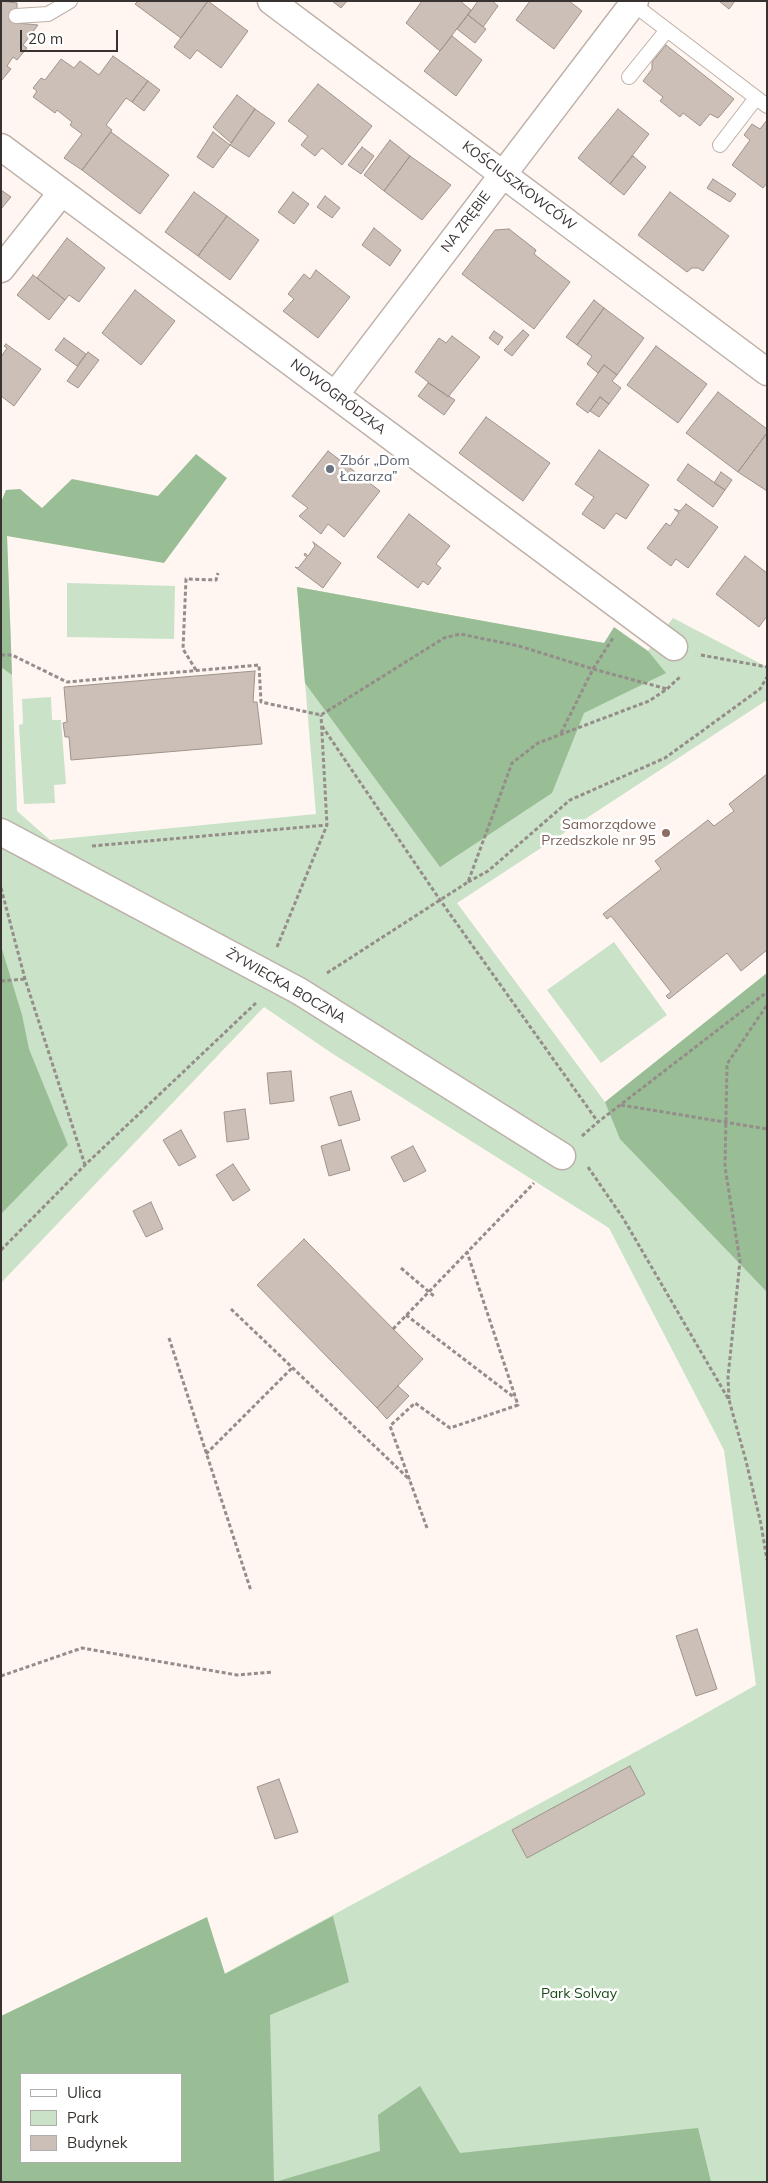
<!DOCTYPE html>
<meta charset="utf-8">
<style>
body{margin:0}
#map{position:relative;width:768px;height:2183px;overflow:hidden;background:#fff6f1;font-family:Mulish,sans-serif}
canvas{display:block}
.frame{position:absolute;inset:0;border:2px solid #383330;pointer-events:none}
.legend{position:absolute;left:20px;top:2073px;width:162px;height:90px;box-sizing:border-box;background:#fff;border:1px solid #afadac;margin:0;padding:6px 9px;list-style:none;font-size:15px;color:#383330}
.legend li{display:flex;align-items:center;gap:10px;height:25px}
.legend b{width:25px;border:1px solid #afadac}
.scale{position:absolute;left:20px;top:30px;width:98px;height:22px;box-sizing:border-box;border:2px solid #383330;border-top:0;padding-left:6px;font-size:15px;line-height:18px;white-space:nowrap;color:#383330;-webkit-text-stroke:4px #fff;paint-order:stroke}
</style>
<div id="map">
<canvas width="768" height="2183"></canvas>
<div class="frame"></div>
<ul class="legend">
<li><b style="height:6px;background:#fff"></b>Ulica</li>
<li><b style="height:14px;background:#cae2c8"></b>Park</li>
<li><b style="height:14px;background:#ccbfb7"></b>Budynek</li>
</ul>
<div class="scale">20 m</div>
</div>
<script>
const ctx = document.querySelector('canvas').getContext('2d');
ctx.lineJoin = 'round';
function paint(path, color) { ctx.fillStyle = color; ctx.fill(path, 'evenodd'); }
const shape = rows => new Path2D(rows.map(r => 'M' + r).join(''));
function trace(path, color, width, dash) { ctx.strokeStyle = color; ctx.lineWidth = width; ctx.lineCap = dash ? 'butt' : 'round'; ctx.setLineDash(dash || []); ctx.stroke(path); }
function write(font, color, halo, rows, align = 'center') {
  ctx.font = font + ' Mulish,sans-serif'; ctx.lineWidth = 5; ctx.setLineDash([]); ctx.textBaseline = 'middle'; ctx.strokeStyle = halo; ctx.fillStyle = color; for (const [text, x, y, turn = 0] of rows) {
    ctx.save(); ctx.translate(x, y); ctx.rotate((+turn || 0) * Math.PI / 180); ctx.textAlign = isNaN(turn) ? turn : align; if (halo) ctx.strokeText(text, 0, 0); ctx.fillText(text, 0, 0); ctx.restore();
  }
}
paint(shape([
 [1,534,7,535,17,811,50,840,316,814,297,587,648,651,673,618,767,667,767,700,457,903,605,1102,767,973,767,2182,1,2182,21,2162,181,2162,181,2074,38,2074,676,1730,756,1685,724,1450,609,1228,333,1054,264,1007,1,1283],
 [67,583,175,586,174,639,67,637],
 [51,697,52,720,61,720,66,784,54,785,55,803,24,804,19,725,23,724,22,699],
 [614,942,667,1015,601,1063,547,990]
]), '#cae2c8');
paint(shape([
 [196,454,227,478,164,563,7,536,12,675,1,667,1,502,6,490,20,489,42,508,72,479,158,496],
 [297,587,604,643,614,627,648,651,666,673,584,713,552,793,440,867,305,683],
 [1,946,22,1015,29,1049,68,1145,1,1214],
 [767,973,767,1292,620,1139,605,1102],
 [333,1916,349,1982,270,2015,274,2182,1,2182,1,2016,207,1917,225,1974],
 [181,2074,181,2162,21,2162,21,2074],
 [420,2086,460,2153,698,2128,711,2182,275,2182,380,2151,378,2115]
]), '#99bd95');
const building = shape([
 [1,1,17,3,17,23,38,25,23,45,27,48,17,60,13,57,7,66,11,69,1,81,1,1],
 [138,1,208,1,181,38,135,4,138,1],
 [208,1,248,31,221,68,197,50,190,59,174,47,208,1],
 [332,1,347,1,341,8,332,1],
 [460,1,471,10,440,51,406,23,422,1,460,1],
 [478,1,492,1,498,6,483,27,468,15,478,1],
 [530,1,569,1,582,11,554,49,516,20,530,1],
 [719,1,735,1,729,9,719,1],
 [468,15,486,29,475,43,457,29,468,15],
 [452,36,482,60,456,96,424,71,452,36],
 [666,45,734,99,720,116,718,118,710,114,700,126,683,113,680,117,660,101,663,97,643,81,652,69,652,62,666,45],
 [113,56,148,81,132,102,126,98,106,125,112,130,82,170,64,158,82,134,70,125,72,122,57,110,55,113,33,97,37,91,33,88,41,78,45,80,61,59,74,68,80,61,99,75,113,56],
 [148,81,160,90,144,111,132,102,148,81],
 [318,84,372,126,342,165,322,148,315,156,301,145,308,136,288,121,318,84],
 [237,95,255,109,231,143,213,127,237,95],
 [255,109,275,123,249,157,230,145,255,109],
 [618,109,649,134,610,184,578,158,618,109],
 [767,120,767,183,763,188,732,165,750,140,744,135,752,124,760,129,767,120],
 [111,132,169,175,140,214,82,170,111,132],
 [213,132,230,145,213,168,197,157,213,132],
 [390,140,410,156,384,191,364,175,390,140],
 [362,147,374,156,361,174,348,165,362,147],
 [410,156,451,185,422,220,384,191,410,156],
 [633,156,646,167,624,195,610,184,633,156],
 [713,179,736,194,730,202,707,188,713,179],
 [1,190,11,197,1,209,1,190],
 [194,192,227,216,198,256,165,232,194,192],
 [293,192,309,204,294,224,278,212,293,192],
 [670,192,729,236,703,271,698,268,692,268,687,272,638,235,670,192],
 [325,196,340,208,332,218,317,207,325,196],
 [227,216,259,240,230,280,198,256,227,216],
 [374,228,401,250,390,266,362,245,374,228],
 [509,229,536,250,534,254,570,282,534,329,462,274,495,230,509,229],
 [67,238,105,268,79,302,69,295,65,300,37,278,67,238],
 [316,270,350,297,318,338,283,311,294,299,288,294,304,274,310,279,316,270],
 [33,275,65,300,49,320,17,295,33,275],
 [135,290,175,321,141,365,102,333,135,290],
 [594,300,604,308,577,345,566,337,594,300],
 [604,308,644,338,617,375,604,365,598,373,587,364,592,356,577,345,604,308],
 [523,330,529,335,512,356,504,350,523,330],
 [494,331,503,337,498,345,489,338,494,331],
 [452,336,480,357,448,397,415,372,439,338,446,343,452,336],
 [64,338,86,354,77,366,55,350,64,338],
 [6,344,41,369,14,406,1,396,1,357,7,348,4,346,6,344],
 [656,346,707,384,678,423,627,385,656,346],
 [88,352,99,360,78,388,67,381,88,352],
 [604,365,617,375,612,381,621,388,609,404,600,397,588,413,576,404,604,365],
 [428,383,455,400,444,415,418,396,428,383],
 [718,392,767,429,767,433,738,472,686,433,718,392],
 [600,397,609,404,599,417,590,411,600,397],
 [486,417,550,463,523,501,459,453,486,417],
 [767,433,767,491,738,472,767,433],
 [599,450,649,485,626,519,616,513,604,529,582,514,594,497,575,484,599,450],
 [328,451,380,491,344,537,328,524,321,534,299,516,308,508,292,496,328,451],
 [688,464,725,490,713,507,677,480,688,464],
 [721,472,732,480,725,490,714,483,721,472],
 [686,504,718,527,688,568,676,559,671,566,647,548,666,523,670,526,679,513,674,509,680,511,686,504],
 [409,514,450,546,436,564,441,568,428,585,423,581,418,588,377,557,409,514],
 [313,542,341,563,323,588,295,567,298,568,307,557,304,555,305,553,308,556,315,546,313,542],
 [745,556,767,573,767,616,759,627,716,594,745,556],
 [255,671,253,702,257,702,262,744,71,760,69,737,65,737,63,723,67,722,64,687,255,671],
 [767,774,767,950,741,971,727,953,669,999,666,996,671,992,611,916,607,919,603,914,661,869,655,861,708,820,714,826,734,811,729,804,767,774],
 [291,1071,294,1101,270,1104,267,1073,291,1071],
 [351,1091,360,1120,339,1126,330,1097,351,1091],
 [245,1109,249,1139,227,1142,224,1112,245,1109],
 [181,1130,196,1157,179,1166,163,1140,181,1130],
 [341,1140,350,1170,329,1176,321,1146,341,1140],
 [413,1146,426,1171,404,1182,391,1157,413,1146],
 [233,1164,250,1190,233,1201,216,1175,233,1164],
 [151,1202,163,1229,146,1237,133,1211,151,1202],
 [304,1239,423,1359,377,1408,257,1285,304,1239],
 [398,1386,409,1396,387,1419,377,1408,398,1386],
 [697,1629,717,1689,696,1696,676,1636,697,1629],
 [630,1766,645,1794,527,1858,512,1830,630,1766],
 [279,1779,298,1832,275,1839,257,1787,279,1779]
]);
paint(building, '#ccbfb7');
trace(building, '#9f938b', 1);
const lane = shape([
 [633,4,767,106],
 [16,16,48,14,70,1],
 [629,77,667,30],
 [720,145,756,98]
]);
const street = shape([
 [271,1,767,372],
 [1,147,674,647],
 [1,269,62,192],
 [335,395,635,1],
 [1,832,299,991,562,1156]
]);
trace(lane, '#bdb0a8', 16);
trace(street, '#bdb0a8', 29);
trace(shape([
 [1,655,12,655,67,682,259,665,261,702,321,715,444,638,460,634,519,646,593,669,667,689],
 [701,655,767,667],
 [196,670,183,649,186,579,216,580,218,573],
 [322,726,440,900,598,1122],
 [561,733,593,669,613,638],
 [92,846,327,825,321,715],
 [468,882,488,871,570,800,665,758,760,689,767,677],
 [1,888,25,979,85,1165],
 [277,947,327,825],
 [327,973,468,882,512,763,538,743,649,701,667,689,681,676],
 [1,981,25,979],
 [621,1105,767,1129],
 [582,1136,598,1122,767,992],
 [588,1167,623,1218,729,1400,746,1461,761,1524,767,1560],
 [1,1250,85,1165,257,1002],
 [401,1268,435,1297],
 [231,1309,410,1480],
 [406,1315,515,1398],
 [393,1329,534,1183],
 [169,1338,251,1591],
 [729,1399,728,1377,740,1261,725,1167,727,1064,767,1005],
 [206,1454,292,1368],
 [427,1528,390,1426,415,1403,450,1428,518,1405,467,1252],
 [1,1676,82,1648,237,1675,273,1672]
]), '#948d89', 3, [4, 2.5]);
trace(lane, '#fff', 14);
trace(street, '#fff', 26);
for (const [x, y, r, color] of [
 [330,469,5,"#6b7280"],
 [666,833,5,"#8d6e63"]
]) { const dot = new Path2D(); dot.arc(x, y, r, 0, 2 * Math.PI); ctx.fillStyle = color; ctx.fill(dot); trace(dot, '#fff', 2); }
write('14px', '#383330', '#fff', [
 ["KOŚCIUSZKOWCÓW",519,186,37],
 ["NA ZRĘBIE",466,222,-53],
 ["NOWOGRÓDZKA",338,397,37],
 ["ŻYWIECKA BOCZNA",286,986,30]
]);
write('14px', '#5b616d', '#fff', [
 ["Zbór „Dom",340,461],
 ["Łazarza”",340,477]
], 'left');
write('14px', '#785e54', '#fff', [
 ["Samorządowe",656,825],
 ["Przedszkole nr 95",656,841]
], 'right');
write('14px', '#194b17', '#fff', [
 ["Park Solvay",579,1994]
]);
</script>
